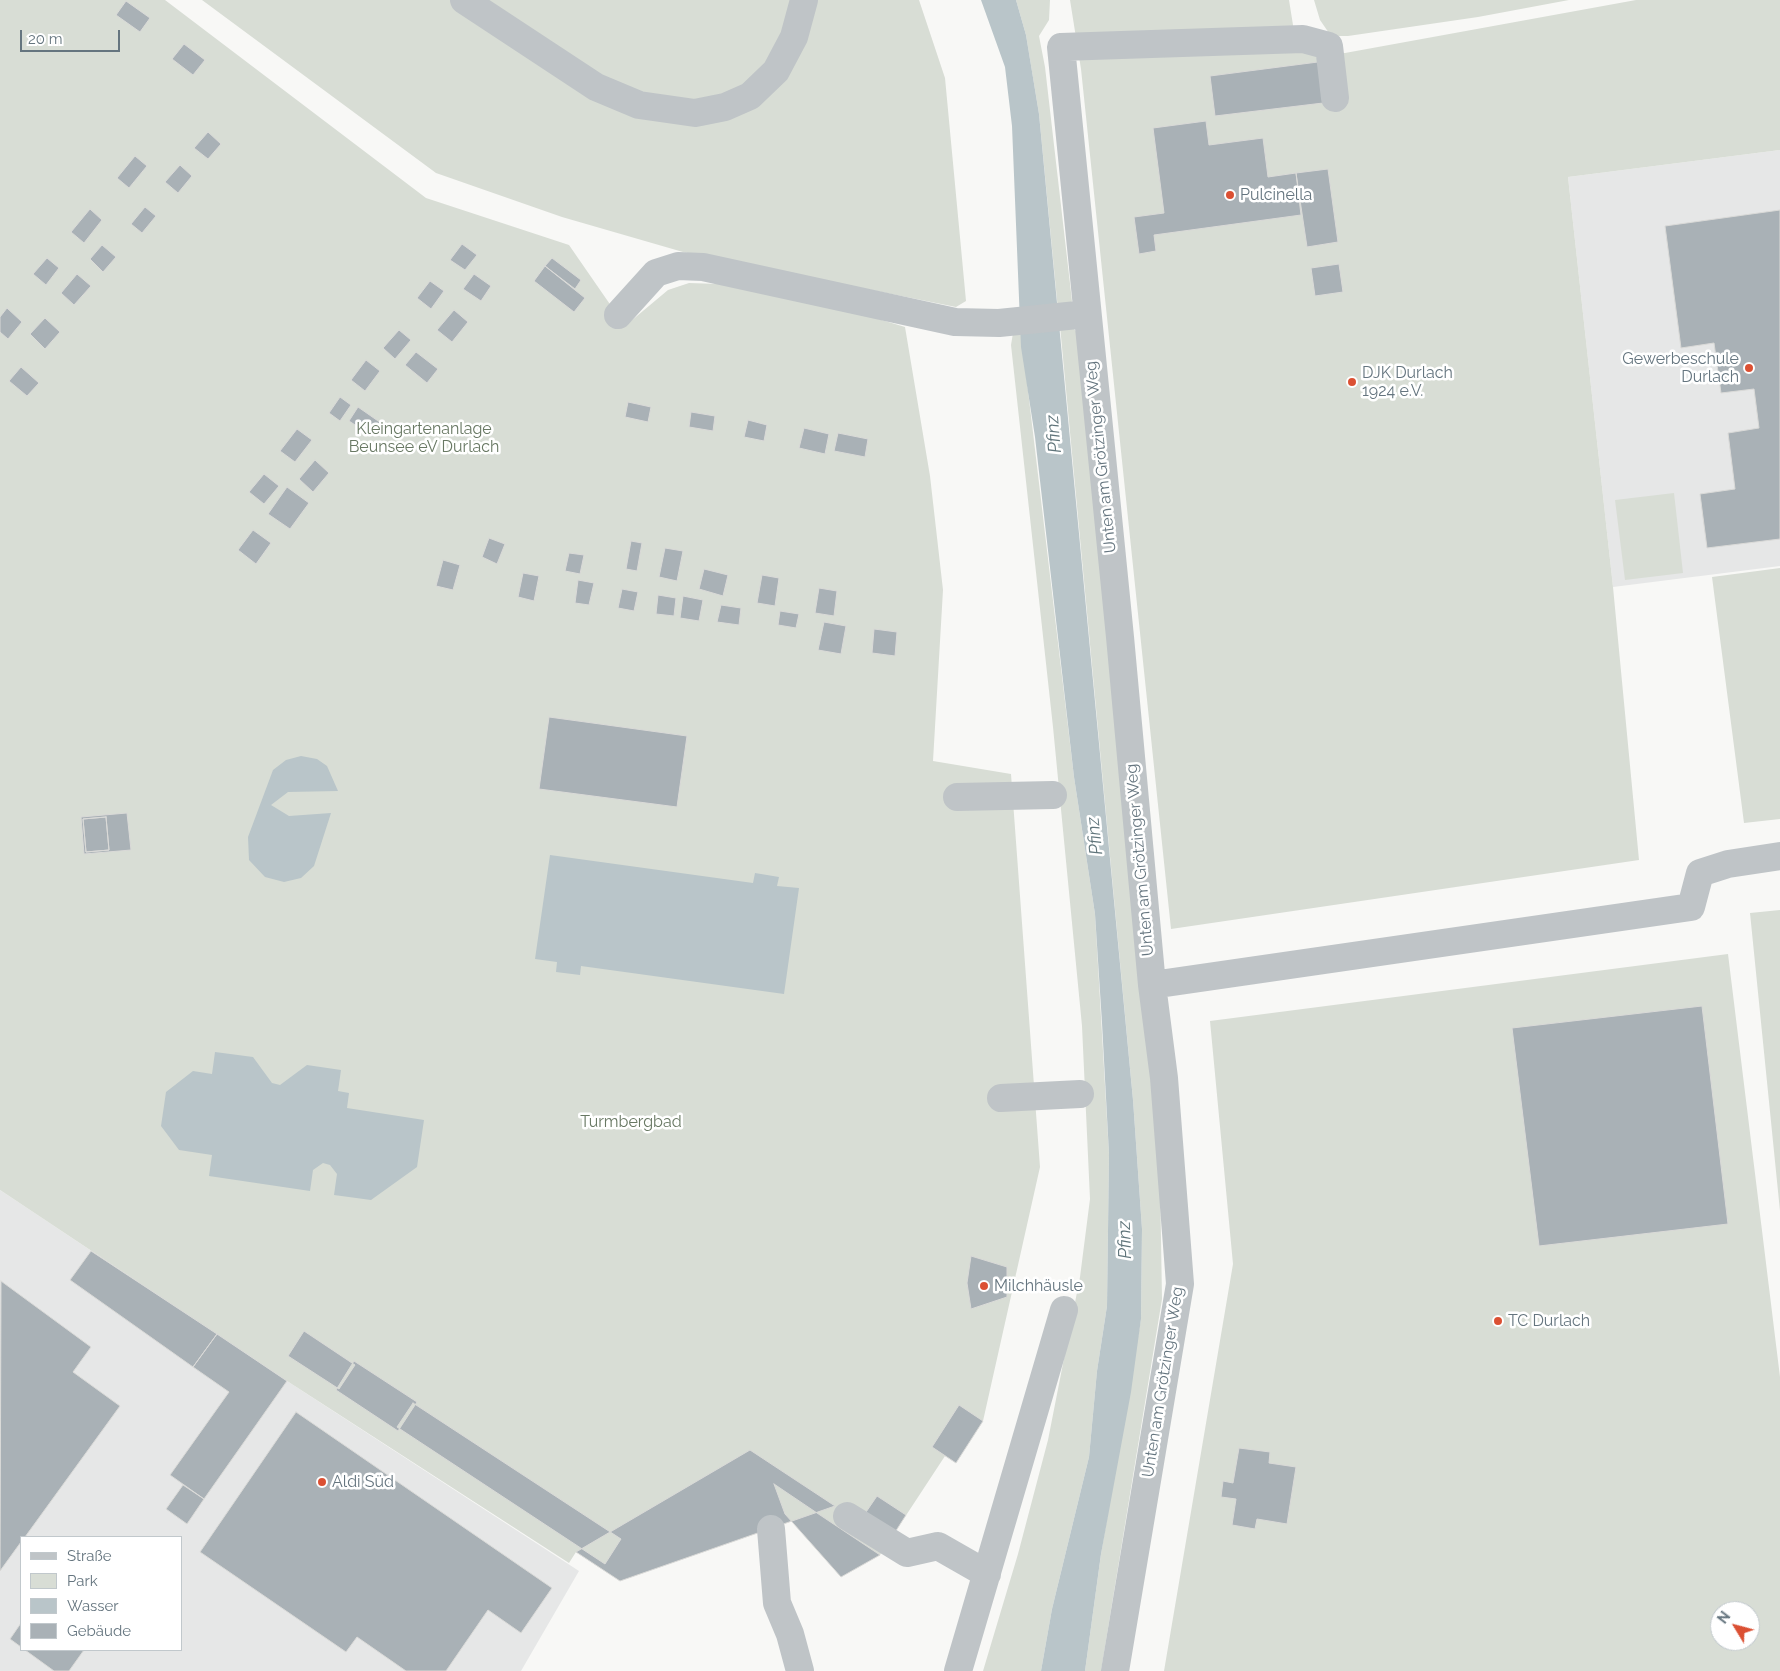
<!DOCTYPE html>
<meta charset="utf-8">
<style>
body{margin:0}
#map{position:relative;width:1780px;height:1671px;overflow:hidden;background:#f8f8f6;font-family:Raleway,sans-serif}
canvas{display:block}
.legend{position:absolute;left:20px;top:1536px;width:162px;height:115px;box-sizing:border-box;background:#fff;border:1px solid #c1c8cc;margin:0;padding:6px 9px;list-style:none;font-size:15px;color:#65757f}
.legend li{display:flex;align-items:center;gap:10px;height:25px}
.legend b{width:25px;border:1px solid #c1c8cc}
.north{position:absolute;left:1710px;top:1601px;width:50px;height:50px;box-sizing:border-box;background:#fff;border:1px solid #c1c8cc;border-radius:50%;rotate:307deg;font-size:14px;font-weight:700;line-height:20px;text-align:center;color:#65757f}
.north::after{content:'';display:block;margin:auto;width:18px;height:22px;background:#db5033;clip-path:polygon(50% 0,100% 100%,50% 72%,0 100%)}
.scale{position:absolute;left:20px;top:30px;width:100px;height:22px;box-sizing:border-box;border:2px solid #65757f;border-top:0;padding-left:6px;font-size:15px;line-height:18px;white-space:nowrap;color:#65757f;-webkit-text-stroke:4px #fff;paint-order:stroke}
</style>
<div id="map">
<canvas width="1780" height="1671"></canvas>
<ul class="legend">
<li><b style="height:6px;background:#bfc4c7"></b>Straße</li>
<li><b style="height:14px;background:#d8ddd5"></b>Park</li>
<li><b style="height:14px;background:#b9c5c9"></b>Wasser</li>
<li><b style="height:14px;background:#a9b1b6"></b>Gebäude</li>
</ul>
<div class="north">N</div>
<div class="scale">20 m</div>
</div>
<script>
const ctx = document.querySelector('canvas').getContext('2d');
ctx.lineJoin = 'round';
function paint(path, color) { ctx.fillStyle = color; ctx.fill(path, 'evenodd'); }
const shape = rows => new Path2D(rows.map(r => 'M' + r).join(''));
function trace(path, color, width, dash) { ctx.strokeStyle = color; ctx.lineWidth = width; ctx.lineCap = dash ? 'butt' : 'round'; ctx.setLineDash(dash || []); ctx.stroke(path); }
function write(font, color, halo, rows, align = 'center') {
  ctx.font = font + ' Raleway,sans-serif'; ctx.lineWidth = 5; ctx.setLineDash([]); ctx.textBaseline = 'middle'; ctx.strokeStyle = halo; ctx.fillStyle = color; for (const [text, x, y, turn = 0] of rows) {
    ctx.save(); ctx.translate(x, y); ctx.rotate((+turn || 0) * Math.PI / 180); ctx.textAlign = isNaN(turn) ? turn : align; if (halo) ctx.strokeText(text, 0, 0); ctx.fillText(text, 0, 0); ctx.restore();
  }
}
paint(shape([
 [1780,150,1780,566,1613,587,1568,177],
 [0,1190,287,1381,579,1571,521,1671,0,1671],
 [21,1537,181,1537,181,1650,21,1650]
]), '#e6e7e7');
paint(shape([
 [0,0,165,0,426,198,569,245,625,326,668,290,689,283,719,284,815,300,905,327,930,476,943,590,933,761,1011,774,1040,1167,983,1421,956,1463,945,1456,880,1555,841,1577,792,1521,620,1581,576,1552,569,1563,287,1381,0,1190],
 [202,0,919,0,945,78,966,301,956,307,683,252,562,217,436,173],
 [1016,0,1050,0,1049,20,1039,36,1045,67,1072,301,1069,308,1058,310,1039,114,1026,35],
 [1070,0,1289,0,1297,50,1345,53,1636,0,1780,0,1780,150,1568,177,1613,587,1639,860,1171,929,1081,69],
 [1314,0,1569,0,1478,17,1348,36,1331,36,1320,20],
 [1060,326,1073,328,1079,334,1113,665,1160,1179,1162,1299,1101,1671,1085,1671,1101,1554,1141,1319,1142,1229,1133,1100],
 [1021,332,1074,777,1095,914,1109,1154,1107,1306,1097,1371,1089,1457,1052,1609,1041,1671,983,1671,1018,1554,1048,1440,1080,1277,1090,1199,1082,1026,1053,727,1011,345,1013,333],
 [1674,493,1683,573,1625,580,1615,500],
 [1780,568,1780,819,1744,823,1712,577],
 [1780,910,1780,1211,1750,913],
 [1728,954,1780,1377,1780,1671,1164,1671,1233,1264,1210,1021],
 [1720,1611,1750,1611,1750,1641,1720,1641]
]), '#d8ddd5');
paint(shape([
 [981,0,1016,0,1026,35,1039,114,1133,1100,1142,1229,1141,1319,1131,1392,1101,1554,1085,1671,1041,1671,1052,1609,1089,1457,1097,1371,1107,1306,1109,1154,1102,1023,1095,914,1074,777,1035,437,1021,347,1012,126,1005,67],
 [301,756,317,759,327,766,338,791,288,792,271,805,289,816,331,813,314,866,301,878,284,882,265,877,249,860,248,837,273,770,286,760],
 [550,855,753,883,755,873,779,877,777,886,799,888,784,994,581,966,580,975,556,972,557,962,535,959],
 [215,1052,253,1057,272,1083,280,1085,307,1065,341,1070,338,1091,349,1093,347,1108,424,1120,417,1167,371,1200,334,1195,337,1174,330,1165,323,1163,313,1170,310,1191,209,1176,212,1155,179,1150,161,1126,166,1092,193,1071,212,1074]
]), '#b9c5c9');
const building = shape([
 [126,1,150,18,140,32,116,15,126,1],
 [184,44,205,60,193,75,172,59,184,44],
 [1318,62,1323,103,1215,116,1210,76,1318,62],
 [1206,121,1209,145,1263,138,1268,177,1296,173,1301,215,1154,235,1156,251,1139,254,1134,217,1164,213,1153,128,1206,121],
 [208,132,221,144,208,159,194,148,208,132],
 [135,156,147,166,129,188,117,178,135,156],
 [180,165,192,176,178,193,165,182,180,165],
 [1328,169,1338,242,1307,247,1296,173,1328,169],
 [145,207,156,216,142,233,131,224,145,207],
 [90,209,102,220,84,243,71,232,90,209],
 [1780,210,1780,539,1707,548,1700,494,1735,489,1728,433,1759,428,1754,389,1721,393,1714,343,1681,348,1665,226,1780,210],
 [462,244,477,255,465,270,450,260,462,244],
 [102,245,116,257,103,272,90,259,102,245],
 [47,258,59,268,46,285,33,274,47,258],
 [552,258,581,280,575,289,545,266,552,258],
 [1339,264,1343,292,1315,296,1311,268,1339,264],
 [545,266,585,298,574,312,534,281,545,266],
 [77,274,91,286,74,305,61,293,77,274],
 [474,274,491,286,481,301,463,289,474,274],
 [430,281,444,291,431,309,417,298,430,281],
 [7,308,22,322,8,339,0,332,0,317,7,308],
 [454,310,468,322,452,342,437,330,454,310],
 [45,318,60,332,45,349,30,334,45,318],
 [399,330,411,340,395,359,383,348,399,330],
 [416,352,438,369,427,383,405,365,416,352],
 [366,360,380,371,365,391,351,380,366,360],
 [21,367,39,383,27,396,9,381,21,367],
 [340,397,351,405,340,421,329,413,340,397],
 [628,402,651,407,648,422,625,417,628,402],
 [358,407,381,423,372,436,349,421,358,407],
 [691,412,715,416,713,431,689,427,691,412],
 [748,420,767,425,764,441,744,437,748,420],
 [804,428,829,434,825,454,799,448,804,428],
 [297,429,312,440,295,462,280,451,297,429],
 [838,433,868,439,865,457,834,451,838,433],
 [315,460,329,473,313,492,299,479,315,460],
 [264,474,279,486,264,504,249,492,264,474],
 [287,487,309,503,290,529,268,514,287,487],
 [253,530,271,543,256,564,238,550,253,530],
 [489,538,505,544,497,564,482,557,489,538],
 [631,541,642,543,637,571,626,569,631,541],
 [665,548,683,551,677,581,659,577,665,548],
 [569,553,584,555,580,574,565,571,569,553],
 [443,560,460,565,453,590,436,586,443,560],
 [704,569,728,575,723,596,699,589,704,569],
 [523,573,539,576,534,601,518,597,523,573],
 [762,575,779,578,775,606,757,603,762,575],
 [578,580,594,583,589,605,575,603,578,580],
 [819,588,837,591,834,616,815,613,819,588],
 [622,589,638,592,634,611,618,608,622,589],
 [658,595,676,598,674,616,656,614,658,595],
 [683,596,703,600,699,621,680,618,683,596],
 [721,605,741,608,739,625,717,622,721,605],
 [780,611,799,614,796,628,778,625,780,611],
 [824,622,846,626,841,654,818,650,824,622],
 [874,629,897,632,895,656,872,653,874,629],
 [549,717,687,736,677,807,539,789,549,717],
 [127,813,131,850,84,854,81,817,127,813],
 [106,817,109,850,86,852,83,819,106,817],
 [106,817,109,850,86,852,83,819,106,817],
 [1702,1006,1728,1224,1539,1246,1512,1028,1702,1006],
 [91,1251,217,1334,193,1367,70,1280,91,1251],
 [971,1256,1007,1267,1007,1297,971,1309,967,1283,971,1256],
 [1,1281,91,1347,73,1372,120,1406,25,1537,21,1537,21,1542,0,1571,1,1281],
 [304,1331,355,1365,339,1389,288,1356,304,1331],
 [217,1334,287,1381,204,1499,170,1475,229,1392,193,1367,217,1334],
 [354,1361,417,1402,398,1431,336,1390,354,1361],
 [413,1403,621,1539,605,1564,397,1427,413,1403],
 [959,1405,983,1421,956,1463,932,1447,959,1405],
 [296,1412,552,1588,521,1633,488,1610,446,1671,406,1671,357,1637,346,1652,200,1552,296,1412],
 [1239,1448,1270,1452,1269,1463,1296,1467,1287,1524,1257,1519,1255,1529,1232,1525,1236,1499,1221,1497,1223,1481,1233,1483,1239,1448],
 [750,1450,835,1506,620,1581,576,1552,750,1450],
 [774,1484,817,1513,880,1555,841,1577,785,1514,774,1484],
 [183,1485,204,1499,187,1524,166,1509,183,1485],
 [877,1496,906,1515,892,1537,862,1518,877,1496],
 [21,1623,21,1647,10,1639,21,1623],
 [25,1650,84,1650,69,1671,54,1671,25,1650]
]);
paint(building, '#a9b1b6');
trace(building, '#dadad8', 1);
trace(shape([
 [464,0,596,87,639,105,695,113,725,107,750,96,776,71,794,37,804,0],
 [618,315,656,273,678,266,703,267,955,322,999,323,1087,314],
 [957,797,1053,795],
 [1152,985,1691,907,1700,873,1728,864,1780,856],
 [1001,1098,1080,1094],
 [847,1516,907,1553,938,1546,987,1574],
 [771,1529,777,1603,790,1634,800,1671],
 [958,1671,1064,1310],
 [1115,1671,1180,1284,1164,1078,1152,985,1120,637,1061,47,1303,39,1329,46,1335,98]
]), '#bfc4c7', 28);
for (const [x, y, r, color] of [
 [1230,195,5,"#db5033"],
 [1749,368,5,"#db5033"],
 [1352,382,5,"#db5033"],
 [984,1286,5,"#db5033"],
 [1498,1321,5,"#db5033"],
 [322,1482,5,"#db5033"]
]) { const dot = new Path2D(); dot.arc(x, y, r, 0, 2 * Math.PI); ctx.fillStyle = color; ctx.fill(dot); trace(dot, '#fff', 2); }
write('16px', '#65757f', '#fff', [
 ["Pulcinella",1240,195],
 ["Gewerbeschule",1739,359,"right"],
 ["Durlach",1739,377,"right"],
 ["DJK Durlach",1362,373],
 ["1924 e.V.",1362,391],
 ["Milchhäusle",994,1286],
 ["TC Durlach",1508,1321],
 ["Aldi Süd",332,1482]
], 'left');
write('16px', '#687863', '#fff', [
 ["Kleingartenanlage",424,429],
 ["Beunsee eV Durlach",424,447],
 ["Turmbergbad",631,1122]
]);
write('16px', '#65757f', '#fff', [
 ["Unten am Grötzinger Weg",1101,457,-96],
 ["Unten am Grötzinger Weg",1140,860,-95],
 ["Unten am Grötzinger Weg",1163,1382,-81]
]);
write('italic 18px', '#5f747a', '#fff', [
 ["Pfinz",1054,434,-95],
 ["Pfinz",1095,836,-96],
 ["Pfinz",1125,1240,-92]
]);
</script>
